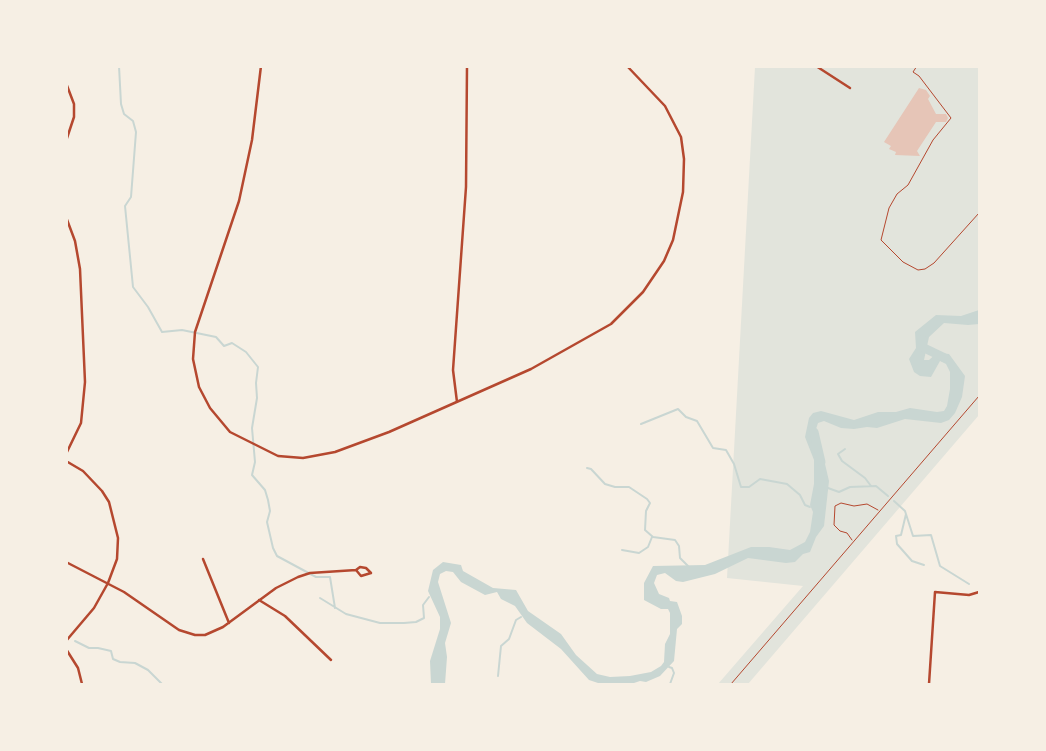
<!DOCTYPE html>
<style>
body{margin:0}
#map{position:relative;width:1046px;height:751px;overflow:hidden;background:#f6efe4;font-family:Lato,sans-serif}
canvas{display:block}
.frame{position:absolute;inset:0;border:68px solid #f6efe4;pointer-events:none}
</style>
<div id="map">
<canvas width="1046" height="751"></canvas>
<div class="frame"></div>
</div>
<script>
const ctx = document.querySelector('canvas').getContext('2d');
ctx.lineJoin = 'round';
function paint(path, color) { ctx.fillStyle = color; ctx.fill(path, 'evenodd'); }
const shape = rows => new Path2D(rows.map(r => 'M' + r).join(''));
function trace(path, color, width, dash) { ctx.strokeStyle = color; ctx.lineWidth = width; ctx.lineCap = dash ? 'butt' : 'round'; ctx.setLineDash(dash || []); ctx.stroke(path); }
paint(shape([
 [755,67,979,67,979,415,748,684,718,684,803,586,727,578]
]), '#e2e4dc');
paint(shape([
 [979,310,979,324,968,325,944,323,929,337,924,360,929,360,937,353,949,354,965,376,962,397,955,413,949,420,941,423,905,419,877,428,867,427,854,429,841,428,824,421,818,423,816,429,817,448,825,464,829,481,824,526,816,537,810,552,803,554,795,562,786,563,748,558,715,574,683,582,676,581,665,573,657,575,654,583,659,594,669,598,670,601,677,602,682,616,682,624,677,629,674,661,660,676,646,682,640,681,631,684,601,684,589,680,561,649,527,623,515,606,501,599,497,592,485,595,461,582,453,572,446,571,440,574,438,582,451,623,445,643,447,657,445,684,431,684,430,661,440,629,440,617,428,591,433,570,443,562,461,565,463,571,493,588,516,590,528,611,561,634,576,655,597,674,610,677,630,676,651,672,661,666,664,662,665,644,670,634,670,613,668,609,661,609,644,600,644,583,653,566,705,565,751,547,769,547,790,550,805,542,810,532,813,512,810,505,814,484,814,460,805,437,809,418,813,413,821,411,854,420,878,412,896,412,910,408,937,412,944,411,947,406,950,389,950,372,946,364,940,361,931,377,920,376,914,372,909,359,916,348,915,332,936,315,961,316]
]), '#c9d6d2');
trace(shape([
 [119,66,121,104,124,114,133,121,136,132,131,197,125,206,133,287,148,307,162,332,182,330,216,337,224,346,232,343,246,352,258,367,256,383,257,398,252,428,255,462,252,475,265,490,268,500,270,511,267,522,273,548,277,556,316,577,330,577,335,608],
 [641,424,678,409,686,417,697,421,713,448,726,450,734,464,741,487,749,487,760,479,787,484,800,495,805,505,810,507],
 [845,449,838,454,842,461,865,478,871,486],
 [587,468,591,469,605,484,615,487,629,487,647,499,650,503,646,511,645,530,653,537,675,540,679,546,680,558,689,567],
 [828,488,839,492,850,487,876,486,888,496],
 [894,501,905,511,913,536,931,535,940,566,969,584],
 [906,514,901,535,896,536,897,544,912,561,924,565],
 [622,550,639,553,648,547,652,537],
 [320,598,346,614,380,623,404,623,416,622,424,618,423,605,429,597],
 [66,633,67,633],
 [75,641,89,648,98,648,111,651,113,659,120,662,135,663,148,670,162,684],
 [669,667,672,668,674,673,670,684],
 [498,676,501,646,509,639,516,620,521,617]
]), '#c9d6d2', 2);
trace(shape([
 [922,340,922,347,945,358],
 [814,432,821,462]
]), '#c9d6d2', 9);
paint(shape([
 [919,88,926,90,930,96,928,99,936,114,946,114,948,118,946,122,936,122,917,151,920,156,895,155,896,152,889,149,891,146,884,142]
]), '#e6c5b7');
trace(shape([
 [917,66,913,72,919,76,951,118,933,140,908,185,897,194,889,208,881,240,903,262,918,270,925,269,934,263,979,213],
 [852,540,847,533,840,531,834,525,835,506,841,503,854,506,867,504,878,510],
 [731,684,979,396]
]), '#b5482f', 1);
trace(shape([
 [261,66,252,140,239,201,195,332,193,359,199,387,210,408,230,432,278,456,303,458,335,452,389,432,531,369,611,324,643,292,664,261,673,240,683,192,684,159,681,137,665,106,627,66],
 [816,66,850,88],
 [66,83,74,104,74,117,66,141],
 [66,217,75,241,80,269,85,382,81,423,66,454],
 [457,402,453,370,466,187,467,66],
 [66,461,83,471,102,491,109,502,118,538,117,559,108,583,94,608,66,641],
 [203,559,229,623],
 [66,562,124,592,179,630,195,635,205,635,223,627,276,588,298,577,310,573,356,570,360,567,366,568,371,573,361,576,356,570],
 [259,600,285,616,331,660],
 [66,649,78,668,82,684],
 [929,684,935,592,969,595,979,592]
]), '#b5482f', 2.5);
</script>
